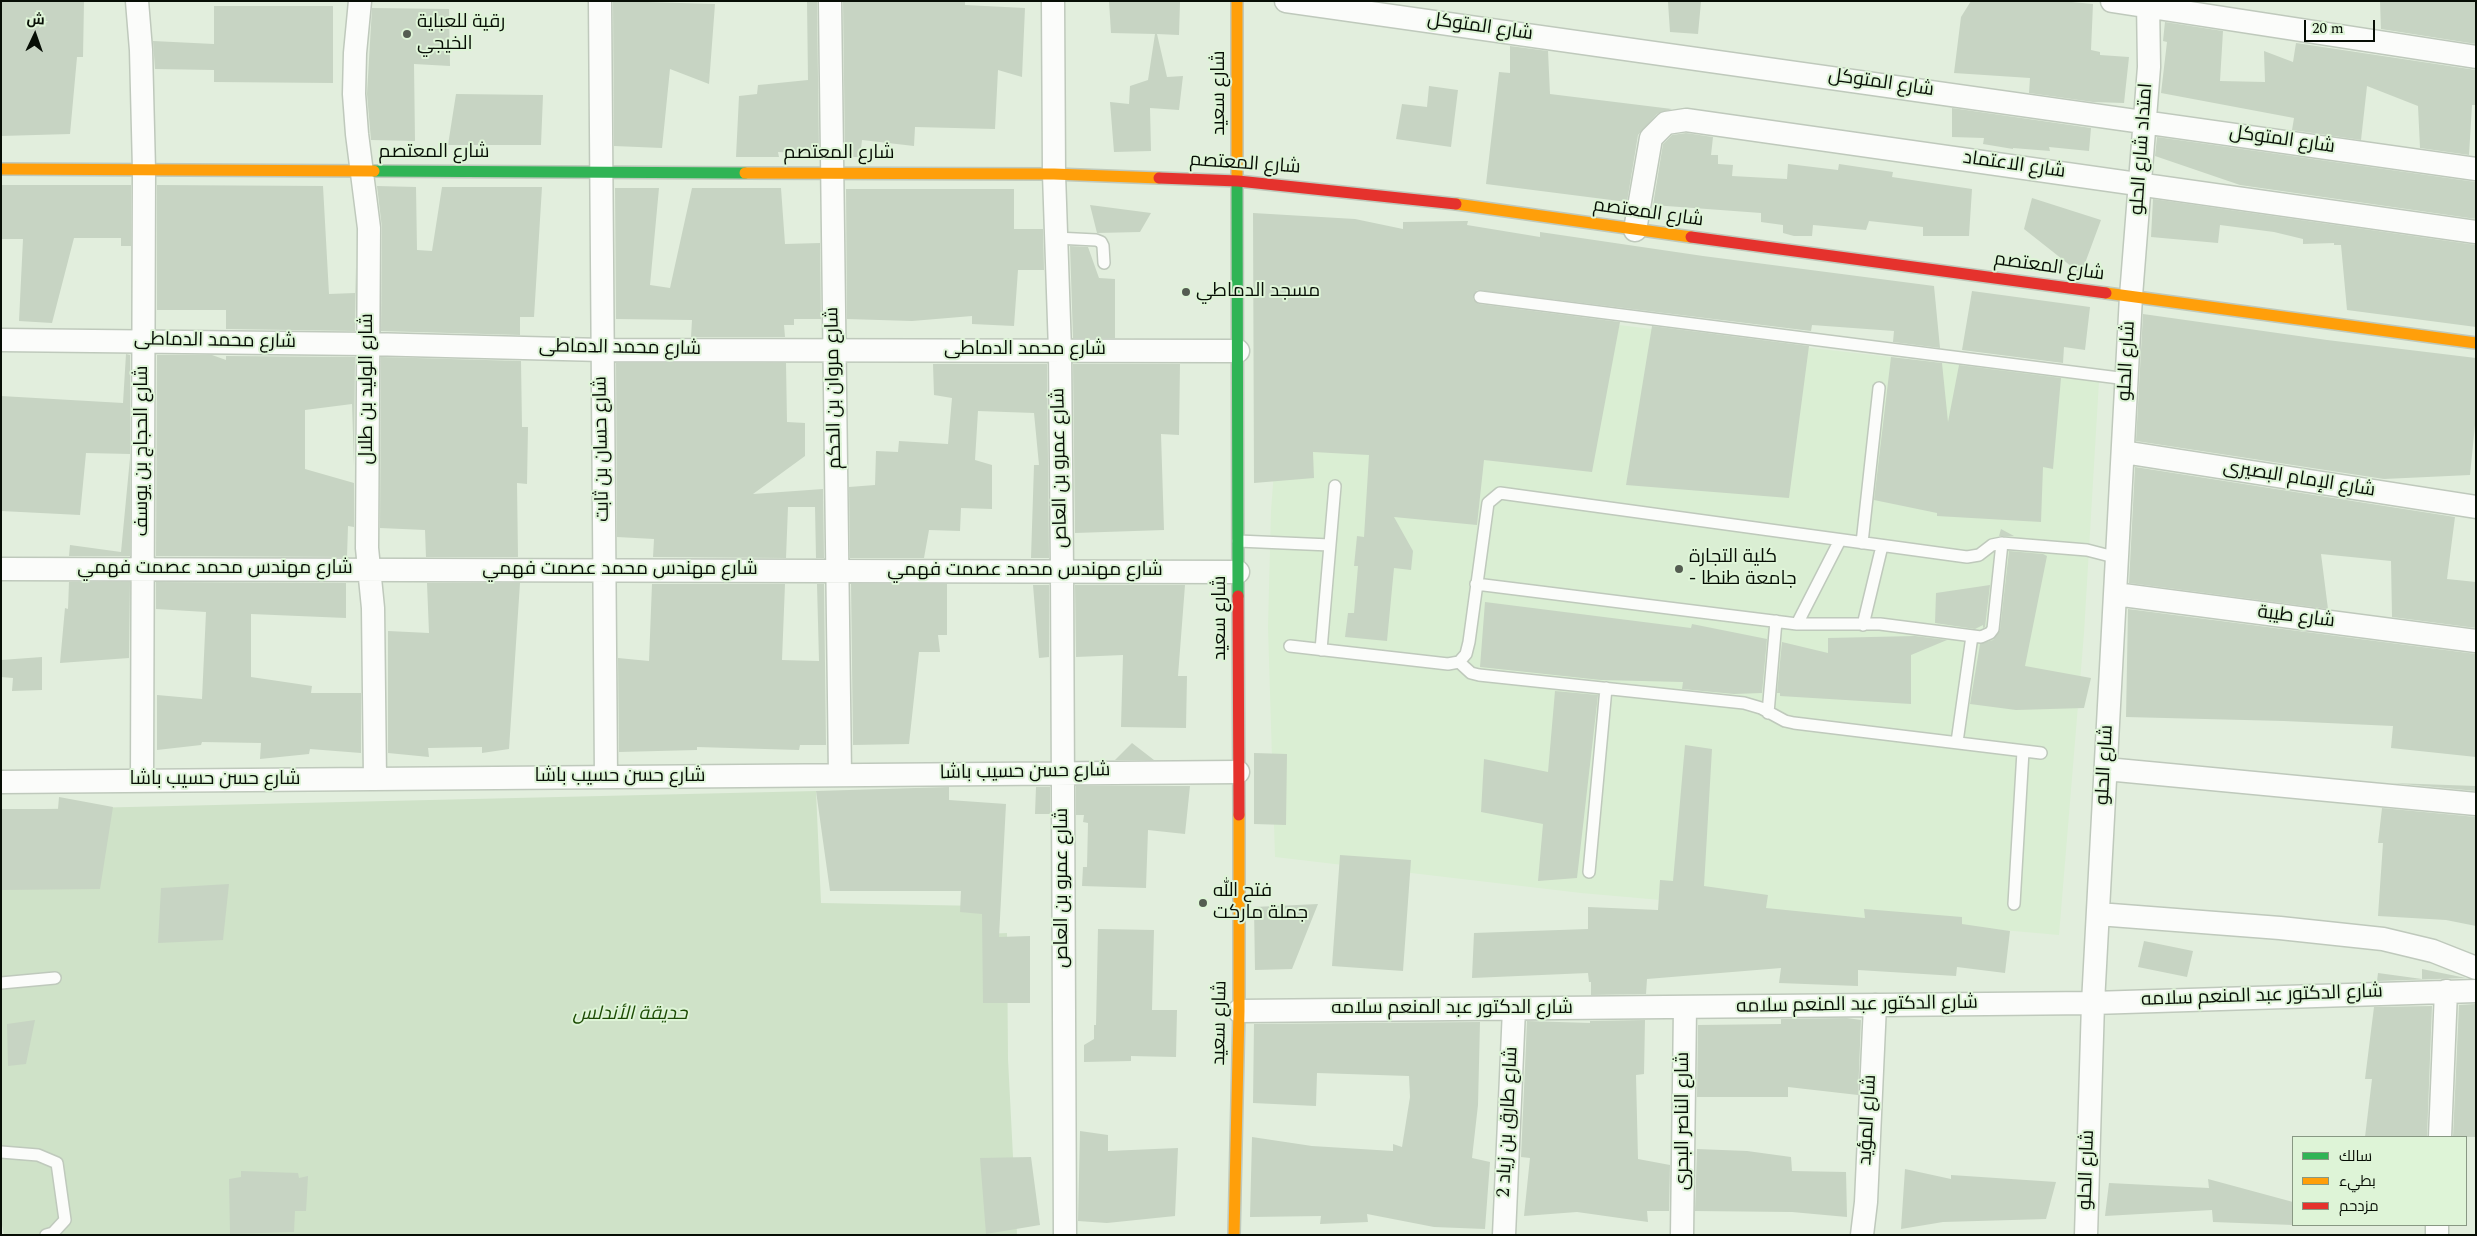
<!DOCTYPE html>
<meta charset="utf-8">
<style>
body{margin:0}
#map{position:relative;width:2477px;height:1236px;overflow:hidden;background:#e2eedd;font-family:Spectral,Cairo,serif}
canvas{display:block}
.frame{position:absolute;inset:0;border:2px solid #070e05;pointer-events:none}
.legend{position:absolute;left:2292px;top:1136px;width:175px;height:90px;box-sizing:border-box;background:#def4d7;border:1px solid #889883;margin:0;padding:6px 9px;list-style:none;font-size:15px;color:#070e05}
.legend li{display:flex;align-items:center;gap:10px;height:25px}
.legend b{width:25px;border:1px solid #889883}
.north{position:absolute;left:10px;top:10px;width:50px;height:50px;-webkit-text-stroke:4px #def4d7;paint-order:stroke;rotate:3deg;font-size:14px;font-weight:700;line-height:20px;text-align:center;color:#070e05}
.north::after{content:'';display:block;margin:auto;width:18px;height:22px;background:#070e05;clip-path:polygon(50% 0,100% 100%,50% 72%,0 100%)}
.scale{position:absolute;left:2304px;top:20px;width:71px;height:22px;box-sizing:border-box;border:2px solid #070e05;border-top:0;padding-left:6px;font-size:15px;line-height:18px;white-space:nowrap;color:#070e05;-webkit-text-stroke:4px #def4d7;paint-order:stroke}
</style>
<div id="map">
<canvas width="2477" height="1236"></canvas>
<div class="frame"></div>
<ul class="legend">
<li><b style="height:6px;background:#30b455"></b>سالك</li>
<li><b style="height:6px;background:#ff9f0a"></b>بطيء</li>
<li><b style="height:6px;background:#e5322d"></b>مزدحم</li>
</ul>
<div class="north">ش</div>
<div class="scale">20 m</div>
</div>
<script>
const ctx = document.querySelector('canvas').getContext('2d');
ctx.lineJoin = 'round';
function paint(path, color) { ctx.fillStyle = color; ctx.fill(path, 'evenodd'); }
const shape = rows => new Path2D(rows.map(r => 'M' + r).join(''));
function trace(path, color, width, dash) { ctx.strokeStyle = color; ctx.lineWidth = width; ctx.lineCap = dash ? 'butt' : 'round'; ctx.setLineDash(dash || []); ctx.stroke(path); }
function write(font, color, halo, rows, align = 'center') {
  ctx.font = font + ' Spectral,Cairo,serif'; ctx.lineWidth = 4; ctx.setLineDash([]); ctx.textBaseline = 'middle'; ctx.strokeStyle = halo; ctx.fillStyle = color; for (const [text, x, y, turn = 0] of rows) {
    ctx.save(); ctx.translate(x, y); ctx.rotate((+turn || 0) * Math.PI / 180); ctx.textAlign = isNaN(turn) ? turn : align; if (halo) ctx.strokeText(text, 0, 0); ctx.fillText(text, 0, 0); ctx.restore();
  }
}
paint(shape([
 [1288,284,1716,337,2099,381,2084,633,2059,935,1581,893,1275,857,1268,627,1271,511]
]), '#daeed3');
paint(shape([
 [816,791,821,903,983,906,985,934,1007,933,1008,1059,1017,1235,4,1235,1,1220,1,810]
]), '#cfe2c8');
paint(shape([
 [1,1,84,1,83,57,77,57,70,134,1,136],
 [613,1,715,4,709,84,670,69,662,148,614,146],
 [807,1,817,1,819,154,778,152,779,157,736,157,739,96,757,94,758,85,808,80],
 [843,1,965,1,965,5,1025,8,1022,77,998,70,995,129,915,127,914,146,862,140,860,157,845,157],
 [1109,1,1180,2,1179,35,1157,34,1167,77,1183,76,1179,110,1150,108,1151,151,1114,152,1110,102,1129,104,1130,86,1148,80,1155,34,1111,33],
 [1971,1,2061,1,2093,4,2091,50,2100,52,2100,55,2129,57,2124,103,2093,102,2029,93,2030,78,1954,73,1961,17],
 [2380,1,2476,1,2476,44,2381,29],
 [1668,2,1701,2,1698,34,1670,32],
 [214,6,333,6,333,83,214,82,214,70,155,69,153,41,214,44],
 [372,8,449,9,450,66,414,64,415,141,371,140,367,94],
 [2165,22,2223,31,2220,81,2265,82,2264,51,2293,62,2296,43,2476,70,2476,105,2472,105,2469,155,2420,148,2418,106,2367,86,2361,140,2292,130,2294,118,2161,93,2167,42,2163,41],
 [1510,46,1548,51,1550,94,1672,109,1657,114,1638,135,1627,202,1486,184,1499,72,1510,73],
 [1429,86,1458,90,1451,147,1396,139,1402,104,1427,107],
 [456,94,543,95,541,145,448,145],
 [1952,108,2091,128,2089,151,2049,147,2050,151,2013,148,2013,149,1983,144,1984,138,1952,137],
 [1686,133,1713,137,1711,155,1718,155,1718,164,1733,165,1732,176,1787,179,1788,164,1838,170,1839,164,1893,172,1892,177,1972,189,1969,236,1923,236,1923,227,1869,221,1866,230,1813,225,1812,236,1794,236,1783,233,1783,225,1761,222,1761,213,1653,205,1663,144,1672,135],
 [2157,137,2476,182,2476,219,2240,185,2155,156],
 [1,185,131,185,131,246,121,246,121,238,74,238,52,323,19,321,23,239,1,239],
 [157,185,323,186,329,294,355,293,356,267,355,331,226,329,226,310,157,310],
 [377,186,416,187,417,250,432,251,442,187,542,187,534,317,520,317,520,335,381,331,382,228],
 [615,188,659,188,650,285,670,288,692,188,781,188,785,244,820,243,821,319,794,319,794,325,784,325,785,337,691,337,692,320,616,319],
 [846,189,1014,189,1014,229,1043,229,1044,270,1018,270,1014,326,972,324,972,316,912,321,847,319],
 [2032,198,2101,220,2081,274,2024,229],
 [2153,199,2476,245,2476,327,2347,310,2341,245,2334,245,2334,243,2303,244,2303,239,2274,232,2220,225,2218,243,2151,237],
 [1090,205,1151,213,1140,232,1097,233],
 [1253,213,1355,219,1403,229,1403,222,1464,221,1468,221,1467,225,1540,237,1540,232,1703,256,1934,286,1940,348,1893,342,1894,331,1812,325,1811,331,1477,290,1473,299,1479,304,1620,322,1592,472,1484,460,1477,525,1394,517,1413,551,1411,570,1394,568,1387,641,1345,637,1348,613,1354,613,1358,566,1354,566,1357,536,1364,537,1369,455,1313,452,1314,478,1254,483],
 [1070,246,1088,247,1099,278,1115,279,1115,338,1073,338],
 [1972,291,2090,307,2085,350,2064,347,2063,363,1962,350],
 [2143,314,2327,340,2476,358,2476,415,2470,475,2384,479,2136,441],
 [1652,326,1809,346,1789,498,1626,485],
 [126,354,130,355,130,454,86,453,80,515,1,511,1,396,123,403],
 [157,355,212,355,226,360,226,356,355,357,354,466,352,404,305,410,305,469,354,483,354,527,348,526,347,557,156,556],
 [381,357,521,361,522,427,528,427,527,484,517,483,518,557,426,557,425,530,380,528],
 [1891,357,1942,363,1948,422,1959,365,2061,378,2053,469,2043,467,2041,522,1937,516,1937,513,1874,500],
 [616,363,786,363,787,422,805,423,805,456,753,494,823,489,824,558,816,558,815,507,788,507,786,558,653,557,654,539,617,537],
 [933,364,1047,364,1049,558,1031,558,1034,465,1039,465,1034,413,978,411,975,460,992,465,992,509,961,508,960,531,929,530,924,558,850,558,849,487,875,485,876,451,898,452,899,441,948,444,952,398,934,395],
 [1073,364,1180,364,1179,435,1161,434,1164,530,1075,533],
 [130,458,130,556,69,556,70,545,121,552],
 [2135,467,2455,517,2447,579,2476,582,2476,628,2392,617,2391,561,2321,554,2328,609,2129,583],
 [2001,529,2014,536,1999,536],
 [2009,551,2043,554,2047,556,2025,666,2091,678,2084,708,2016,710,1970,704,1980,644,1993,640,2000,630],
 [69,582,130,582,129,658,60,663,65,608,68,609],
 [156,582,346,583,346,618,251,614,251,677,312,686,311,693,361,693,361,753,310,749,309,754,260,759,261,743,202,742,201,745,157,750,157,695,202,699,206,612,156,609],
 [427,583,520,583,509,749,482,753,482,747,428,748,429,757,388,753,388,631,429,633],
 [652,584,785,584,782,660,819,661,817,584,824,584,826,745,800,745,799,750,697,747,697,750,619,752,618,658,649,661],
 [851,584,947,584,947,635,938,635,940,652,919,652,909,744,853,745],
 [1033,585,1049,585,1049,657,1039,658],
 [1075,585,1185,585,1178,676,1187,676,1186,728,1121,727,1123,655,1076,657],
 [1990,585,1985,627,1983,628,1983,625,1975,629,1935,623,1936,593],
 [1485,602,1691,628,1692,624,1767,639,1762,693,1734,694,1682,689,1683,682,1601,680,1480,667],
 [2128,609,2476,654,2476,757,2391,748,2393,726,2284,721,2126,717],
 [1915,636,1947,640,1911,655,1911,704,1780,696,1780,693,1777,693,1782,642,1828,653,1828,638],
 [42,657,42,690,12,691,13,678,1,677,1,660],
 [1555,691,1598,695,1577,878,1538,881,1543,824,1481,812,1484,759,1548,772],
 [1132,743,1154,760,1115,760],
 [1685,745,1712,749,1704,886,1768,895,1766,908,1865,918,1864,909,1962,917,1962,924,2010,931,2005,973,1957,967,1956,976,1858,970,1858,986,1779,983,1781,968,1647,979,1646,994,1591,995,1591,982,1589,982,1588,973,1472,978,1474,933,1588,929,1588,907,1658,910,1660,880,1673,881],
 [1254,753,1287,754,1286,825,1254,824],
 [2392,783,2476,786,2476,791],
 [1076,786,1190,786,1185,834,1148,830,1146,888,1082,886,1083,867,1087,867,1088,823,1083,822,1084,815,1076,815],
 [949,787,949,800,1006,804,999,937,1030,936,1030,1003,983,1003,982,914,960,912,961,891,830,891,816,791],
 [1036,787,1050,787,1050,814,1035,814],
 [59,797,113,807,100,889,1,890,1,809,58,809],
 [2382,808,2476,817,2476,926,2446,920,2378,916,2383,843,2378,843],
 [1340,855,1411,860,1403,971,1332,966],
 [229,884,223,940,158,943,161,888],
 [1318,904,1292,969,1255,970,1254,907],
 [1098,929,1154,930,1152,1010,1177,1010,1176,1057,1131,1056,1131,1061,1084,1062,1084,1045,1094,1039,1094,1025,1096,1025],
 [2144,941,2193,951,2187,977,2138,967],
 [2422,969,2466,978,2377,981,2378,973,2422,979],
 [2476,1004,2476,1137,2453,1137,2459,1005],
 [2432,1006,2427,1137,2365,1137,2372,1079,2365,1079,2374,1007],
 [1847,1018,1861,1020,1858,1095,1788,1087,1788,1097,1697,1097,1698,1025,1781,1024,1781,1019],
 [35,1020,26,1064,8,1066,7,1024],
 [1645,1020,1644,1074,1636,1075,1638,1159,1670,1165,1669,1211,1647,1211,1648,1222,1577,1212,1524,1216,1530,1158,1521,1157,1527,1021,1590,1023,1590,1021],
 [1480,1022,1478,1105,1472,1158,1490,1162,1485,1229,1434,1227,1367,1214,1368,1222,1320,1224,1321,1216,1250,1217,1252,1137,1312,1146,1393,1151,1393,1144,1402,1147,1410,1097,1409,1076,1317,1073,1316,1106,1253,1103,1254,1024],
 [1080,1131,1108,1135,1108,1151,1178,1148,1175,1216,1107,1223,1078,1221],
 [1697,1149,1747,1151,1791,1157,1792,1171,1846,1172,1847,1217,1792,1212,1695,1211],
 [1031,1157,1040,1225,986,1234,980,1158],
 [1905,1169,1951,1179,1951,1175,2056,1182,2046,1219,1943,1222,1901,1229],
 [241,1171,298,1173,299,1178,308,1176,306,1211,295,1211,294,1232,230,1234,229,1179,241,1177],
 [2208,1179,2293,1202,2293,1225,2213,1222,2212,1210,2105,1216,2109,1183,2209,1188]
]), '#c7d4c3');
const lane = shape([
 [1056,238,1096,240,1101,242,1103,246,1104,263],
 [1480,297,2127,379],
 [1238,541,1330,545],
 [1862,543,1879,388],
 [1476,584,1797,624,1880,624,1981,637,1990,633,1993,629,2002,543],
 [1797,624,1840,540],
 [1863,625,1882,546],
 [1290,646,1448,664,1459,662,1466,654,1469,642,1488,503,1500,493,1967,557,1979,555,1992,545,2002,543,2087,550,2118,558],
 [1321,650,1335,486],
 [1459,662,1471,673,1479,675,1744,703,1761,708,1785,721,1794,723,2041,753],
 [1768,713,1776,621],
 [1957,742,1972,636],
 [1589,872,1606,688],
 [2014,904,2023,751],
 [1,983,55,978],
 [1,1152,38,1155,57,1163,65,1220,53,1233,46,1235]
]);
const street = shape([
 [137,1,141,50,144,170,142,780],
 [360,1,355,53,354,94,357,134,369,228,367,548,373,608,375,779],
 [600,1,606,777],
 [830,1,840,775],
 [1053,1,1054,174,1060,351,1062,572,1065,1235],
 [1286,1,2476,169],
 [2112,1,2476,57],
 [1635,230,1651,138,1666,123,1686,120,2476,232],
 [1,340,368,344,602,350,1238,351],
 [2123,452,2476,507],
 [1,569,1238,572],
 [2115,594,2476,641],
 [2106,769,2476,804],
 [1,782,1238,772],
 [2098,914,2280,928,2383,939,2433,951,2476,968],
 [1239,1011,2093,1003,2476,991],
 [2440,1137,2446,991],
 [1504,1235,1514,1009],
 [1682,1235,1685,1008],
 [1862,1235,1866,1202,1875,1005],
 [2086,1235,2093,1003,2131,296,2149,67,2148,1],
 [2437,1235,2437,1225]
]);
const fast = shape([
 [374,171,745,173],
 [1237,180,1238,596]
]);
const slow = shape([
 [1237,1,1237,180],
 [1,169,374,171],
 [745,173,1054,174,1159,178],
 [1456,204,1691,237],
 [2106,293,2476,343],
 [1234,1235,1239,1011,1239,815]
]);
const jam = shape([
 [1159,178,1238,181,1456,204],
 [1691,237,2106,293],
 [1238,596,1239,815]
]);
trace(lane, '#bfc9bc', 14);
trace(street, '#bfc9bc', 25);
trace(fast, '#bfc9bc', 14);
trace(slow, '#bfc9bc', 14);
trace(jam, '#bfc9bc', 14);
trace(lane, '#fbfcfa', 11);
trace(street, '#fbfcfa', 22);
trace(fast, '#30b455', 11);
trace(slow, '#ff9f0a', 11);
trace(jam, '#e5322d', 11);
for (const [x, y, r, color] of [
 [407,34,5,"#545c51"],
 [1186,292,5,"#545c51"],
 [1679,569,5,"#545c51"],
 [1203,903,5,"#545c51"]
]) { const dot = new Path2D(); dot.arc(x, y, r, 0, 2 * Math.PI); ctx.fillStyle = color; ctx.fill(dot); trace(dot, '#def4d7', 2); }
write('19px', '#070e05', '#def4d7', [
 ["رقية للعباية",417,23],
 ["الخيجي",417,45],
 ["مسجد الدماطي",1196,292],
 ["كلية التجارة",1689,558],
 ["- جامعة طنطا",1689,580],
 ["فتح الله",1213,892],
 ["جملة ماركت",1213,914]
], 'left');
write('19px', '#070e05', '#def4d7', [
 ["شارع المتوكل",1480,28,8],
 ["شارع المتوكل",1881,84,8],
 ["شارع سعيد",1220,93,-90],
 ["شارع المتوكل",2282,141,8],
 ["امتداد شارع الحلو",2143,149,-86],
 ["شارع المعتصم",434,153],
 ["شارع المعتصم",839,154],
 ["شارع المعتصم",1245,165,4],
 ["شارع الاعتماد",2014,166,8],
 ["شارع المعتصم",1648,214,8],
 ["شارع المعتصم",2049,268,8],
 ["شارع محمد الدماطى",215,342,1],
 ["شارع محمد الدماطى",620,349,1],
 ["شارع محمد الدماطى",1025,350],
 ["شارع الحلو",2128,361,-87],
 ["شارع مروان بن الحكم",835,388,-91],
 ["شارع الوليد بن طلال",368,389,-90],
 ["شارع حسان بن ثابت",603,449,-91],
 ["شارع الحجاج بن يوسف",143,451,-90],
 ["شارع عمرو بن العاص",1061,468,-91],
 ["شارع الإمام البصيرى",2299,480,9],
 ["شارع مهندس محمد عصمت فهمي",215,569],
 ["شارع مهندس محمد عصمت فهمي",620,570],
 ["شارع مهندس محمد عصمت فهمي",1025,571],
 ["شارع سعيد",1221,618,-90],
 ["شارع طيبة",2296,618,7],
 ["شارع الحلو",2106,765,-87],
 ["شارع حسن حسيب باشا",1025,773,-1],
 ["شارع حسن حسيب باشا",620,777],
 ["شارع حسن حسيب باشا",215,780],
 ["شارع عمرو بن العاص",1063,888,-90],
 ["شارع الدكتور عبد المنعم سلامه",2262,997,-2],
 ["شارع الدكتور عبد المنعم سلامه",1857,1006,-1],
 ["شارع الدكتور عبد المنعم سلامه",1452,1009],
 ["شارع سعيد",1221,1023,-89],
 ["شارع المؤيد",1869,1120,-87],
 ["شارع الناصر البحرى",1684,1121,-90],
 ["شارع طارق بن زياد 2",1509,1122,-87],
 ["شارع الحلو",2088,1170,-88]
]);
write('italic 19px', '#1c4b04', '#def4d7', [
 ["حديقة الأندلس",630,1015]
]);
</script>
